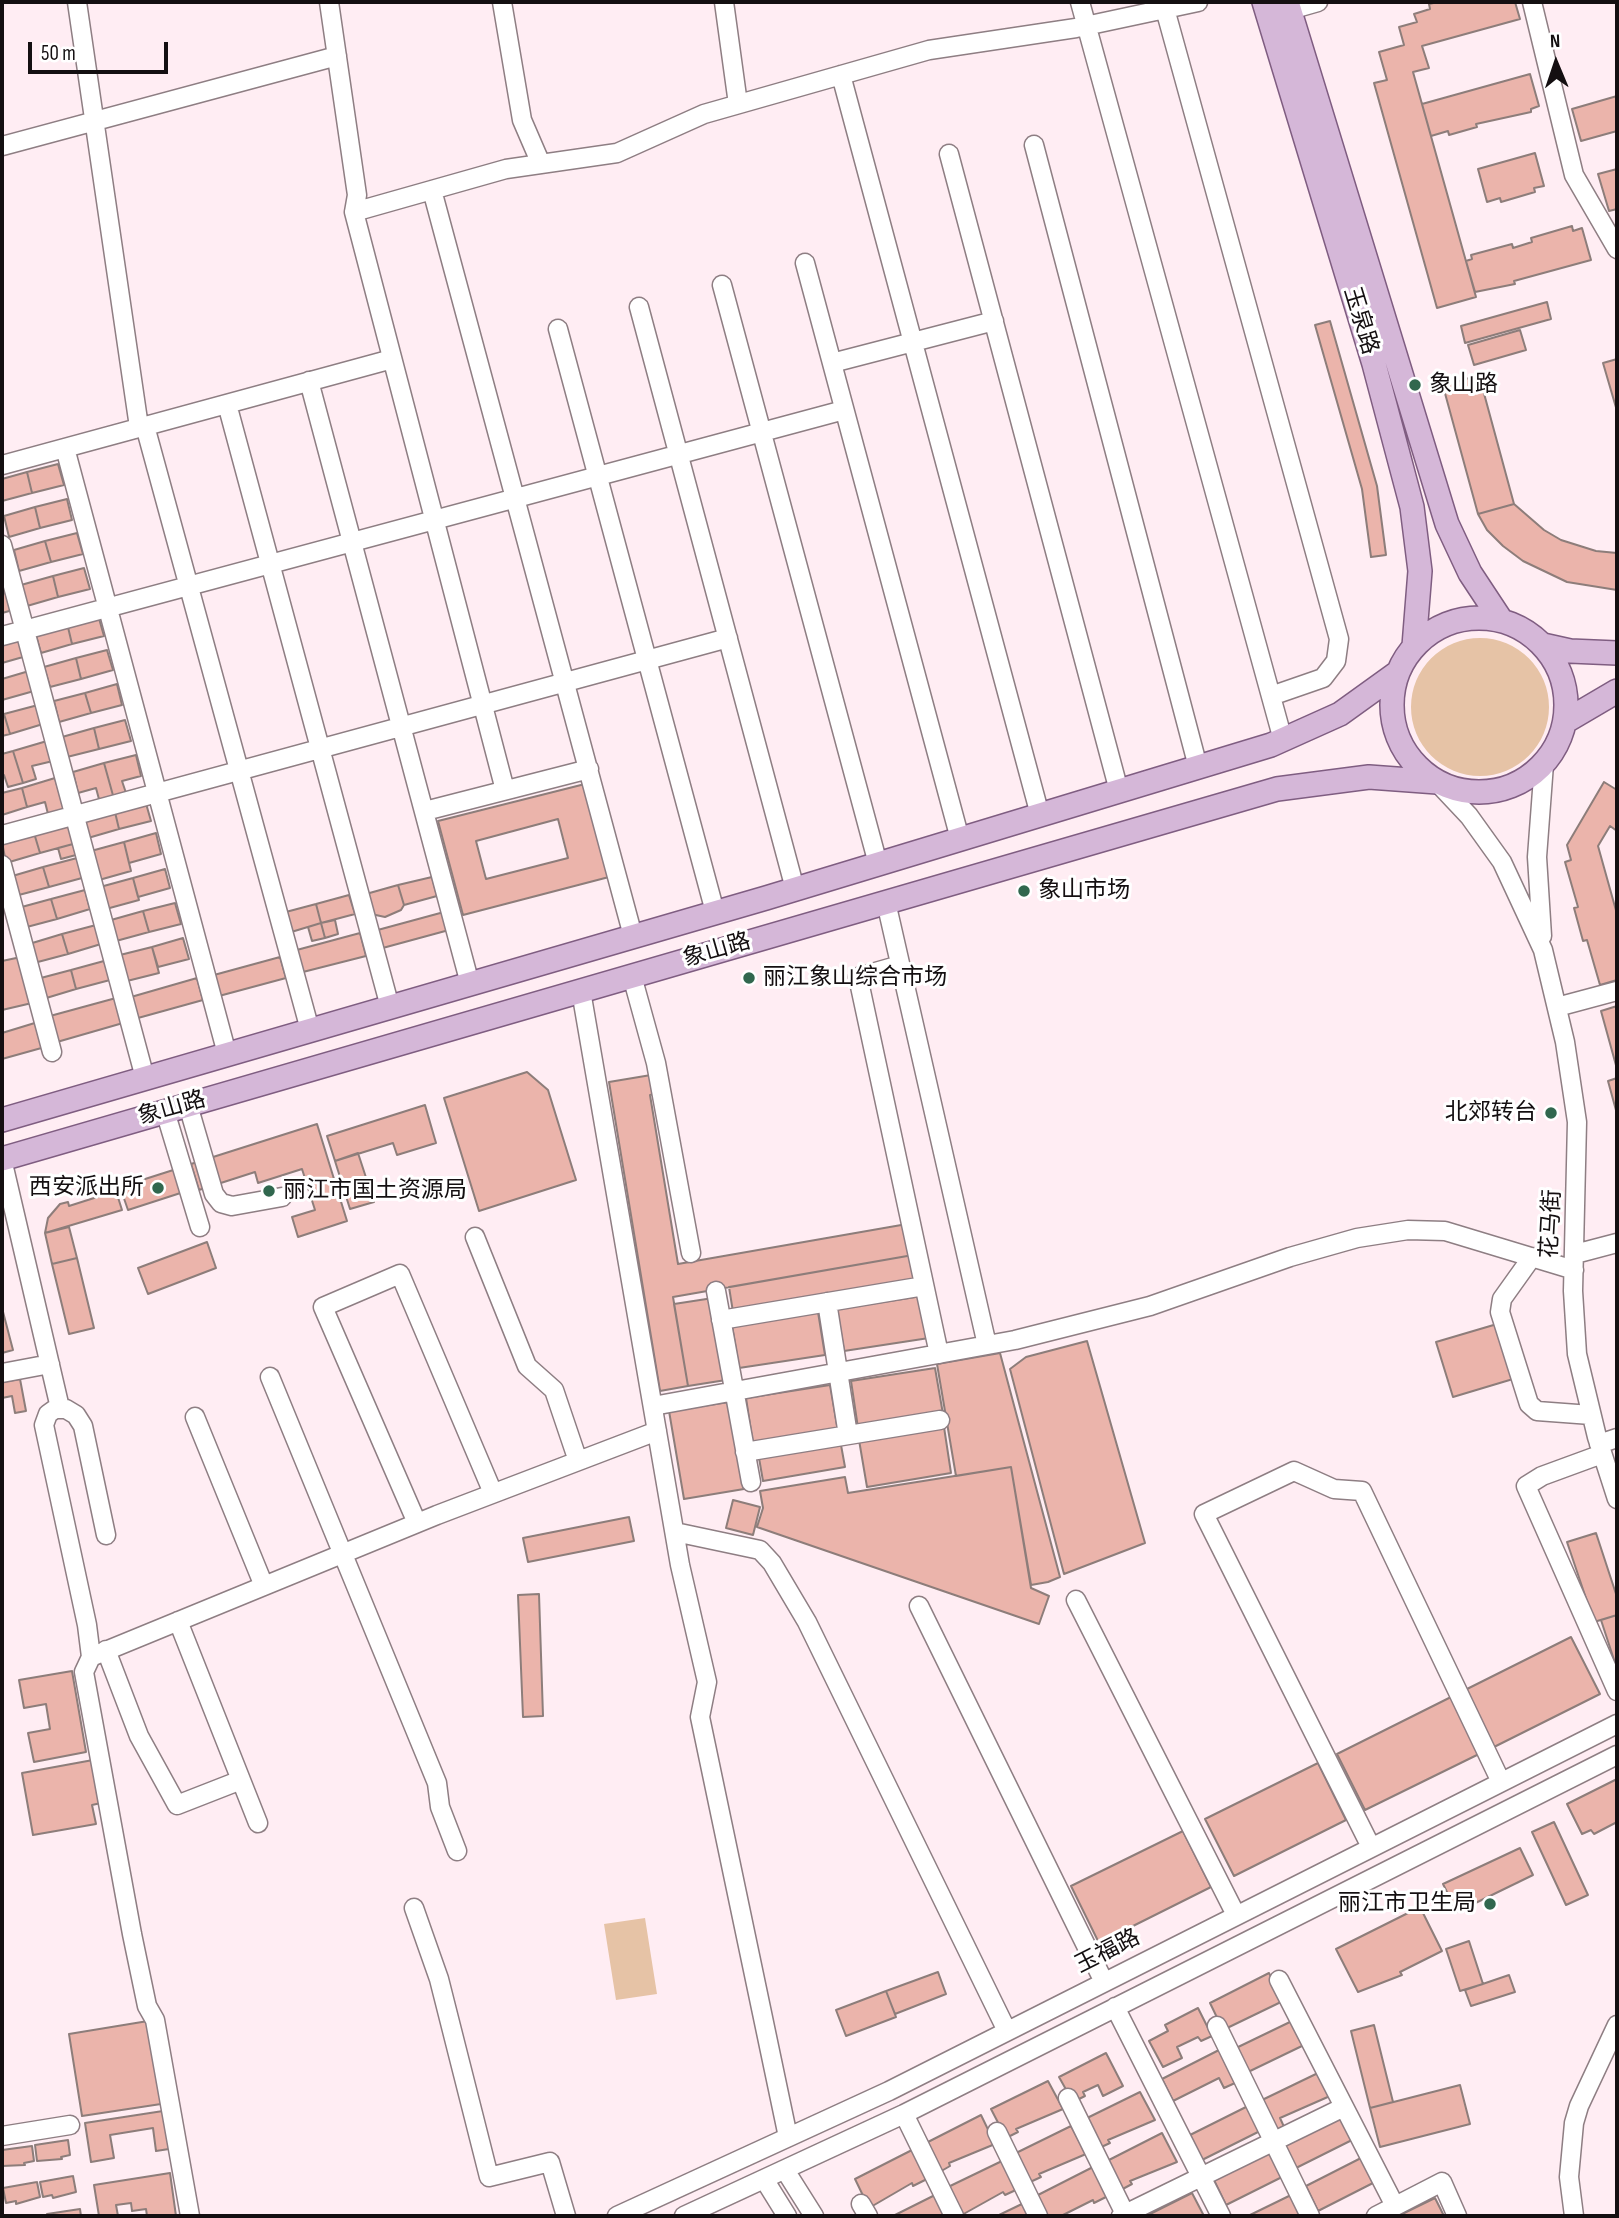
<!DOCTYPE html>
<meta charset="utf-8">
<style>
body{margin:0}
#map{position:relative;width:1619px;height:2218px;overflow:hidden;background:#ffedf3;font-family:"Sofia Sans Condensed",sans-serif}
canvas{display:block}
.frame{position:absolute;inset:0;border:4px solid #140f11;pointer-events:none}
.north{position:absolute;left:1521px;top:28px;width:70px;height:70px;-webkit-text-stroke:5px #fff;paint-order:stroke;rotate:358deg;font-size:19px;font-weight:700;line-height:28px;text-align:center;color:#140f11}
.north::after{content:'';display:block;margin:auto;width:24px;height:32px;background:#140f11;clip-path:polygon(50% 0,100% 100%,50% 72%,0 100%)}
.scale{position:absolute;left:28px;top:42px;width:140px;height:32px;box-sizing:border-box;border:4px solid #140f11;border-top:0;padding-left:9px;font-size:21px;line-height:24px;white-space:nowrap;color:#140f11;-webkit-text-stroke:5px #fff;paint-order:stroke}
</style>
<div id="map">
<canvas width="1619" height="2218"></canvas>
<div class="frame"></div>
<div class="north">N</div>
<div class="scale">50 m</div>
</div>
<script>
const ctx = document.querySelector('canvas').getContext('2d');
ctx.lineJoin = 'round';
function paint(path, color) { ctx.fillStyle = color; ctx.fill(path, 'evenodd'); }
const shape = rows => new Path2D(rows.map(r => 'M' + r).join(''));
function trace(path, color, width, dash) { ctx.strokeStyle = color; ctx.lineWidth = width; ctx.lineCap = dash ? 'butt' : 'round'; ctx.setLineDash(dash || []); ctx.stroke(path); }
function write(font, color, halo, rows, align = 'center') {
  ctx.font = font + ' "Sofia Sans Condensed","Noto Sans SC",sans-serif'; ctx.lineWidth = 6; ctx.setLineDash([]); ctx.textBaseline = 'middle'; ctx.strokeStyle = halo; ctx.fillStyle = color; for (const [text, x, y, turn = 0] of rows) {
    ctx.save(); ctx.translate(x, y); ctx.rotate((+turn || 0) * Math.PI / 180); ctx.textAlign = isNaN(turn) ? turn : align; if (halo) ctx.strokeText(text, 0, 0); ctx.fillText(text, 0, 0); ctx.restore();
  }
}
paint(shape([
 '1411 707a69 69 0 1 1 138 0a69 69 0 1 1-138 0Z',
 [645,1918,657,1994,616,2000,604,1924]
]), '#e6c3a6');
const building = shape([
 [1438,2,1515,2,1520,19,1422,46,1429,68,1413,72,1476,297,1437,308,1374,83,1387,80,1379,52,1404,45,1399,27,1417,22,1414,14,1430,9,1429,4,1438,2],
 [1530,74,1539,106,1531,109,1531,112,1476,124,1477,127,1449,135,1448,131,1431,136,1422,104,1530,74],
 [1617,96,1617,131,1581,141,1572,109,1617,96],
 [1535,153,1544,186,1534,188,1535,192,1501,202,1500,198,1487,202,1478,169,1535,153],
 [1617,169,1617,209,1609,211,1598,174,1617,169],
 [1572,226,1573,231,1582,228,1591,260,1514,281,1515,284,1475,292,1466,261,1472,259,1471,255,1512,244,1513,248,1532,242,1531,238,1572,226],
 [1547,302,1551,319,1465,343,1461,326,1547,302],
 [1330,321,1377,486,1386,555,1371,557,1362,489,1315,325,1330,321],
 [1520,330,1526,350,1474,365,1468,345,1520,330],
 [1617,359,1617,411,1603,363,1617,359],
 [1479,375,1514,504,1478,514,1443,386,1479,375],
 [58,464,64,485,32,493,27,472,58,464],
 [27,472,32,493,2,501,2,479,27,472],
 [67,499,72,520,40,528,35,507,67,499],
 [1514,504,1544,530,1561,540,1596,551,1617,553,1617,590,1567,582,1523,561,1503,546,1487,530,1478,514,1514,504],
 [35,507,40,528,9,537,4,516,35,507],
 [77,533,83,554,51,562,45,541,77,533],
 [45,541,51,562,19,571,14,550,45,541],
 [84,568,90,589,58,597,53,576,84,568],
 [53,576,58,597,27,606,21,585,53,576],
 [8,592,13,610,2,613,2,594,8,592],
 [98,615,104,636,72,644,67,623,98,615],
 [67,623,72,644,41,653,35,632,67,623],
 [18,637,23,657,2,663,2,642,18,637],
 [107,650,113,670,81,679,76,658,107,650],
 [76,658,81,679,50,687,44,667,76,658],
 [29,671,34,691,2,700,2,679,29,671],
 [117,684,122,705,91,713,85,693,117,684],
 [85,693,91,713,59,722,54,701,85,693],
 [38,705,43,724,10,734,4,714,38,705],
 [4,714,10,734,2,736,2,715,4,714],
 [125,720,131,741,99,749,94,728,125,720],
 [94,728,99,749,67,757,62,737,94,728],
 [47,741,53,761,32,766,36,779,23,783,13,751,47,741],
 [13,751,23,783,8,787,4,775,2,775,2,754,13,751],
 [136,755,141,776,122,781,127,796,114,799,104,763,136,755],
 [104,763,114,799,100,803,96,788,78,793,73,772,104,763],
 [55,778,65,813,49,818,45,802,27,807,22,788,55,778],
 [1604,782,1617,790,1617,831,1610,826,1598,846,1617,914,1617,980,1600,985,1587,940,1583,941,1574,908,1578,907,1565,862,1571,860,1567,845,1604,782],
 [585,784,609,877,463,915,438,821,585,784],
 [558,819,568,858,486,879,476,841,558,819],
 [22,788,27,807,2,815,2,793,22,788],
 [145,800,151,821,119,829,114,808,145,800],
 [114,808,119,829,88,838,82,817,114,808],
 [68,824,73,844,40,853,34,833,68,824],
 [34,833,40,853,6,863,2,842,34,833],
 [156,833,161,854,129,863,124,842,156,833],
 [124,842,131,871,99,880,91,851,124,842],
 [73,844,76,855,61,859,58,848,73,844],
 [77,858,82,878,49,887,43,867,77,858],
 [43,867,49,887,15,896,9,877,43,867],
 [165,869,170,888,138,897,133,878,165,869],
 [432,877,437,896,404,905,398,885,432,877],
 [133,878,139,900,106,909,100,887,133,878],
 [398,885,404,905,401,910,385,917,371,914,366,894,398,885],
 [85,890,90,909,57,919,51,899,85,890],
 [349,895,355,914,321,923,316,904,349,895],
 [51,899,57,919,23,928,18,908,51,899],
 [175,903,181,924,149,932,143,911,175,903],
 [316,904,321,923,288,933,282,913,316,904],
 [143,911,149,932,116,941,111,920,143,911],
 [444,912,449,930,379,949,374,931,444,912],
 [335,920,338,934,325,938,321,923,335,920],
 [321,923,325,938,312,941,308,927,321,923],
 [96,925,101,944,68,954,62,934,96,925],
 [360,933,366,956,299,973,293,951,360,933],
 [62,934,68,954,34,963,29,944,62,934],
 [183,938,189,959,158,967,152,947,183,938],
 [152,947,159,973,127,981,120,955,152,947],
 [21,957,32,1003,2,1010,2,961,21,957],
 [280,957,286,978,219,996,214,975,280,957],
 [104,961,110,980,76,989,71,970,104,961],
 [71,970,76,989,43,999,37,979,71,970],
 [197,978,203,1000,138,1018,131,997,197,978],
 [116,998,123,1023,57,1042,50,1016,116,998],
 [1617,1006,1617,1069,1601,1011,1617,1006],
 [38,1022,45,1047,2,1059,2,1033,38,1022],
 [527,1072,548,1090,576,1180,479,1211,444,1098,527,1072],
 [651,1075,654,1094,650,1095,678,1264,907,1224,913,1255,673,1297,688,1386,660,1391,609,1082,651,1075],
 [1617,1078,1617,1114,1608,1081,1617,1078],
 [425,1105,436,1143,397,1155,393,1143,335,1161,327,1136,425,1105],
 [317,1124,347,1221,298,1237,292,1217,315,1210,302,1169,258,1183,255,1172,199,1190,191,1164,317,1124],
 [358,1153,374,1202,350,1209,335,1161,358,1153],
 [189,1165,196,1188,128,1210,120,1187,189,1165],
 [116,1191,122,1210,45,1233,48,1218,60,1204,68,1202,69,1206,116,1191],
 [69,1227,77,1258,52,1264,45,1233,69,1227],
 [207,1242,216,1268,148,1294,138,1268,207,1242],
 [913,1255,917,1280,733,1312,729,1287,913,1255],
 [77,1258,94,1328,69,1334,52,1264,77,1258],
 [922,1296,929,1338,844,1351,837,1309,922,1296],
 [713,1298,726,1380,688,1386,674,1304,713,1298],
 [2,1308,13,1350,2,1353,2,1308],
 [818,1312,825,1355,739,1368,732,1326,818,1312],
 [1497,1324,1513,1379,1453,1397,1436,1342,1497,1324],
 [1087,1341,1145,1543,1064,1574,1010,1369,1026,1357,1087,1341],
 [1000,1353,1060,1577,1048,1582,1031,1585,1011,1467,956,1476,937,1364,1000,1353],
 [935,1368,943,1414,858,1428,851,1381,935,1368],
 [20,1379,26,1411,15,1413,12,1396,2,1398,2,1382,20,1379],
 [830,1385,838,1431,753,1445,746,1398,830,1385],
 [729,1402,744,1489,684,1499,669,1411,729,1402],
 [944,1427,951,1473,867,1487,859,1440,944,1427],
 [841,1445,845,1467,763,1481,759,1458,841,1445],
 [1011,1467,1031,1588,1049,1596,1039,1624,757,1527,763,1508,760,1491,845,1477,848,1493,1011,1467],
 [733,1500,760,1507,753,1535,726,1528,733,1500],
 [629,1517,634,1541,528,1562,523,1538,629,1517],
 [1596,1533,1617,1597,1617,1615,1594,1622,1567,1542,1596,1533],
 [539,1594,543,1716,523,1717,518,1595,539,1594],
 [1617,1615,1617,1669,1601,1620,1617,1615],
 [1571,1637,1600,1694,1494,1747,1465,1690,1571,1637],
 [72,1671,86,1752,34,1762,28,1733,50,1729,46,1704,24,1708,19,1680,72,1671],
 [1451,1697,1479,1754,1365,1810,1337,1754,1451,1697],
 [93,1760,101,1803,92,1805,96,1824,33,1835,22,1773,93,1760],
 [1318,1763,1346,1820,1234,1876,1205,1819,1318,1763],
 [1617,1779,1617,1822,1594,1834,1591,1830,1582,1834,1567,1804,1617,1779],
 [1554,1822,1588,1895,1566,1905,1532,1832,1554,1822],
 [1183,1831,1211,1887,1099,1943,1071,1886,1183,1831],
 [1520,1848,1533,1875,1457,1912,1443,1884,1520,1848],
 [1420,1907,1442,1951,1400,1972,1402,1975,1358,1992,1336,1949,1420,1907],
 [1469,1941,1483,1984,1460,1991,1446,1949,1469,1941],
 [938,1972,946,1994,895,2014,886,1991,938,1972],
 [1269,1973,1283,2001,1223,2030,1210,2003,1269,1973],
 [1509,1975,1515,1992,1471,2006,1465,1990,1509,1975],
 [886,1991,896,2017,846,2036,836,2010,886,1991],
 [1198,2008,1212,2036,1201,2041,1198,2037,1177,2047,1182,2058,1163,2067,1149,2041,1168,2031,1165,2025,1198,2008],
 [148,2021,161,2104,82,2116,69,2034,148,2021],
 [1292,2021,1304,2045,1246,2073,1234,2049,1292,2021],
 [1374,2025,1393,2102,1370,2108,1351,2031,1374,2025],
 [1219,2050,1235,2083,1224,2088,1219,2078,1173,2101,1162,2079,1219,2050],
 [1106,2053,1123,2086,1103,2096,1098,2085,1083,2092,1085,2096,1073,2102,1059,2077,1106,2053],
 [1318,2073,1330,2096,1280,2118,1285,2129,1276,2133,1260,2101,1318,2073],
 [1048,2081,1063,2109,1016,2129,1018,2132,1006,2138,991,2109,1048,2081],
 [1460,2085,1470,2124,1380,2147,1370,2108,1460,2085],
 [1140,2092,1155,2120,1108,2140,1110,2143,1097,2149,1083,2120,1140,2092],
 [1248,2106,1260,2131,1202,2160,1190,2135,1248,2106],
 [163,2111,169,2149,156,2151,153,2128,110,2135,114,2158,91,2162,85,2123,163,2111],
 [981,2115,995,2144,949,2163,950,2166,938,2173,924,2144,981,2115],
 [1340,2117,1352,2140,1294,2169,1283,2145,1340,2117],
 [1071,2126,1086,2154,1039,2174,1041,2177,1028,2183,1014,2154,1071,2126],
 [1162,2133,1177,2162,1130,2181,1132,2184,1119,2191,1105,2162,1162,2133],
 [68,2140,70,2155,61,2157,62,2159,37,2161,35,2145,68,2140],
 [32,2146,34,2161,24,2163,25,2165,2,2166,2,2150,32,2146],
 [912,2150,927,2179,913,2186,912,2183,869,2208,855,2179,912,2150],
 [1270,2152,1282,2177,1226,2205,1214,2180,1270,2152],
 [1361,2158,1373,2183,1318,2211,1306,2186,1361,2158],
 [1004,2160,1018,2189,1005,2195,1003,2192,960,2216,946,2188,1004,2160],
 [1093,2167,1108,2196,1094,2203,1093,2200,1061,2216,1046,2216,1036,2196,1093,2167],
 [170,2173,176,2216,147,2216,146,2209,132,2211,131,2203,116,2205,118,2216,99,2216,94,2185,170,2173],
 [73,2176,76,2192,53,2198,52,2195,43,2197,40,2182,73,2176],
 [37,2182,40,2197,16,2204,16,2201,6,2203,3,2188,37,2182],
 [1192,2193,1204,2216,1146,2216,1192,2193],
 [935,2195,945,2216,893,2216,935,2195],
 [1291,2195,1301,2216,1248,2216,1291,2195],
 [1435,2198,1444,2216,1398,2216,1435,2198],
 [1026,2202,1033,2216,997,2216,1026,2202],
 [80,2209,81,2216,47,2216,47,2214,80,2209]
]);
paint(building, '#ebb4ab');
trace(building, '#8d7d7a', 2);
const minor = shape([
 [77,2,139,427],
 [329,2,357,195,354,212,505,790],
 [502,2,522,120,541,164],
 [724,2,738,104],
 [1080,2,1283,740],
 [1532,2,1574,175,1617,249],
 [1165,9,1339,639,1336,661,1323,678,1271,696],
 [1290,10,1318,2],
 [841,75,1040,815],
 [1034,145,1198,767],
 [2,146,337,56],
 [949,154,1119,791],
 [432,190,633,936],
 [354,212,506,169,617,153,704,114,929,50,1076,28,1198,2],
 [805,263,960,839],
 [722,285,878,864],
 [639,307,795,889],
 [558,329,715,912],
 [832,363,994,321],
 [309,381,470,984],
 [227,404,390,1007],
 [145,426,310,1030],
 [65,448,227,1054],
 [2,465,392,359],
 [2,545,145,1078],
 [2,636,844,410],
 [1437,782,1469,816,1502,862,1543,950,1565,1042,1577,1122,1573,1291,1577,1354,1597,1437,1617,1499],
 [425,811,589,769],
 [2,835,728,638],
 [2,865,52,1052],
 [886,902,987,1345],
 [1542,936,1537,857,1544,764],
 [900,965,858,977,939,1354],
 [632,976,656,1063,691,1253],
 [581,991,680,1565,707,1682,700,1717,788,2137],
 [1557,1007,1617,991],
 [188,1105,214,1194,221,1203,232,1206,282,1197],
 [165,1111,200,1227],
 [2,1159,60,1408],
 [475,1237,527,1366,554,1390,578,1461],
 [1575,1254,1617,1243],
 [1532,1257,1502,1299,1500,1312,1529,1404,1537,1411,1591,1415],
 [716,1291,751,1482],
 [827,1302,848,1435],
 [721,1320,924,1286],
 [2,1373,50,1364],
 [270,1377,437,1783,440,1807,457,1851],
 [653,1406,1015,1340,1150,1306,1290,1257,1357,1238,1408,1230,1445,1231,1574,1270],
 [195,1417,264,1586],
 [1599,1444,1617,1438],
 [745,1452,940,1420],
 [1602,1454,1542,1476,1526,1486,1617,1691],
 [417,1523,323,1307,400,1274,493,1493],
 [675,1532,760,1550,772,1563,807,1622,1007,2031],
 [106,1535,83,1426,76,1415,66,1409,55,1409,48,1414,44,1425,87,1625,91,1657,84,1672,132,1934,147,2006,155,2020,190,2216],
 [1076,1600,1236,1915],
 [919,1606,1104,1982],
 [178,1621,258,1823],
 [106,1650,139,1736,177,1805,241,1780],
 [91,1657,437,1515,657,1431],
 [1371,1847,1204,1514,1294,1471,1334,1489,1362,1491,1501,1782],
 [414,1908,439,1979,489,2177,550,2162,566,2216],
 [1279,1980,1395,2206],
 [1115,2007,1221,2216],
 [1217,2026,1310,2216],
 [1068,2098,1126,2216],
 [904,2114,954,2216],
 [997,2132,1038,2216],
 [2,2136,70,2125],
 [785,2170,814,2216],
 [764,2179,787,2216],
 [861,2204,868,2216],
 [617,2216,889,2091,1617,1724],
 [684,2216,904,2114,1617,1755],
 [1121,2216,1344,2107],
 [1376,2216,1442,2182,1457,2216],
 [1574,2216,1569,2177,1574,2123,1579,2106,1617,2025]
]);
const major = shape([
 [1264,2,1374,364,1412,507,1420,571,1414,646],
 [1287,2,1447,524,1470,573,1501,620],
 '1392 705a87 87 0 1 1 174 0a87 87 0 1 1-174 0Z',
 [1543,645,1570,651,1617,653],
 [1566,721,1617,691],
 [2,1120,766,898,1271,745,1340,714,1397,673],
 [2,1159,1277,789,1369,777,1437,782]
]);
trace(minor, '#8e7e83', 21);
trace(major, '#7f5d81', 26);
trace(minor, '#fff', 18);
trace(major, '#d5b7d8', 23);
for (const [x, y, r, color] of [
 [1415,385,7,"#31674e"],
 [1024,891,7,"#31674e"],
 [749,978,7,"#31674e"],
 [1551,1113,7,"#31674e"],
 [158,1188,7,"#31674e"],
 [269,1191,7,"#31674e"],
 [1490,1904,7,"#31674e"]
]) { const dot = new Path2D(); dot.arc(x, y, r, 0, 2 * Math.PI); ctx.fillStyle = color; ctx.fill(dot); trace(dot, '#fff', 2.5); }
write('23px', '#140f11', '#fff', [
 ["玉泉路",1360,321,73],
 ["象山路",717,951,-16],
 ["象山路",172,1109,-16],
 ["花马街",1552,1224,-87],
 ["玉福路",1108,1952,-27]
]);
write('23px', '#140f11', '#fff', [
 ["象山路",1429,385],
 ["象山市场",1038,891],
 ["丽江象山综合市场",763,978],
 ["北郊转台",1537,1113,"right"],
 ["西安派出所",144,1188,"right"],
 ["丽江市国土资源局",283,1191],
 ["丽江市卫生局",1476,1904,"right"]
], 'left');
</script>
